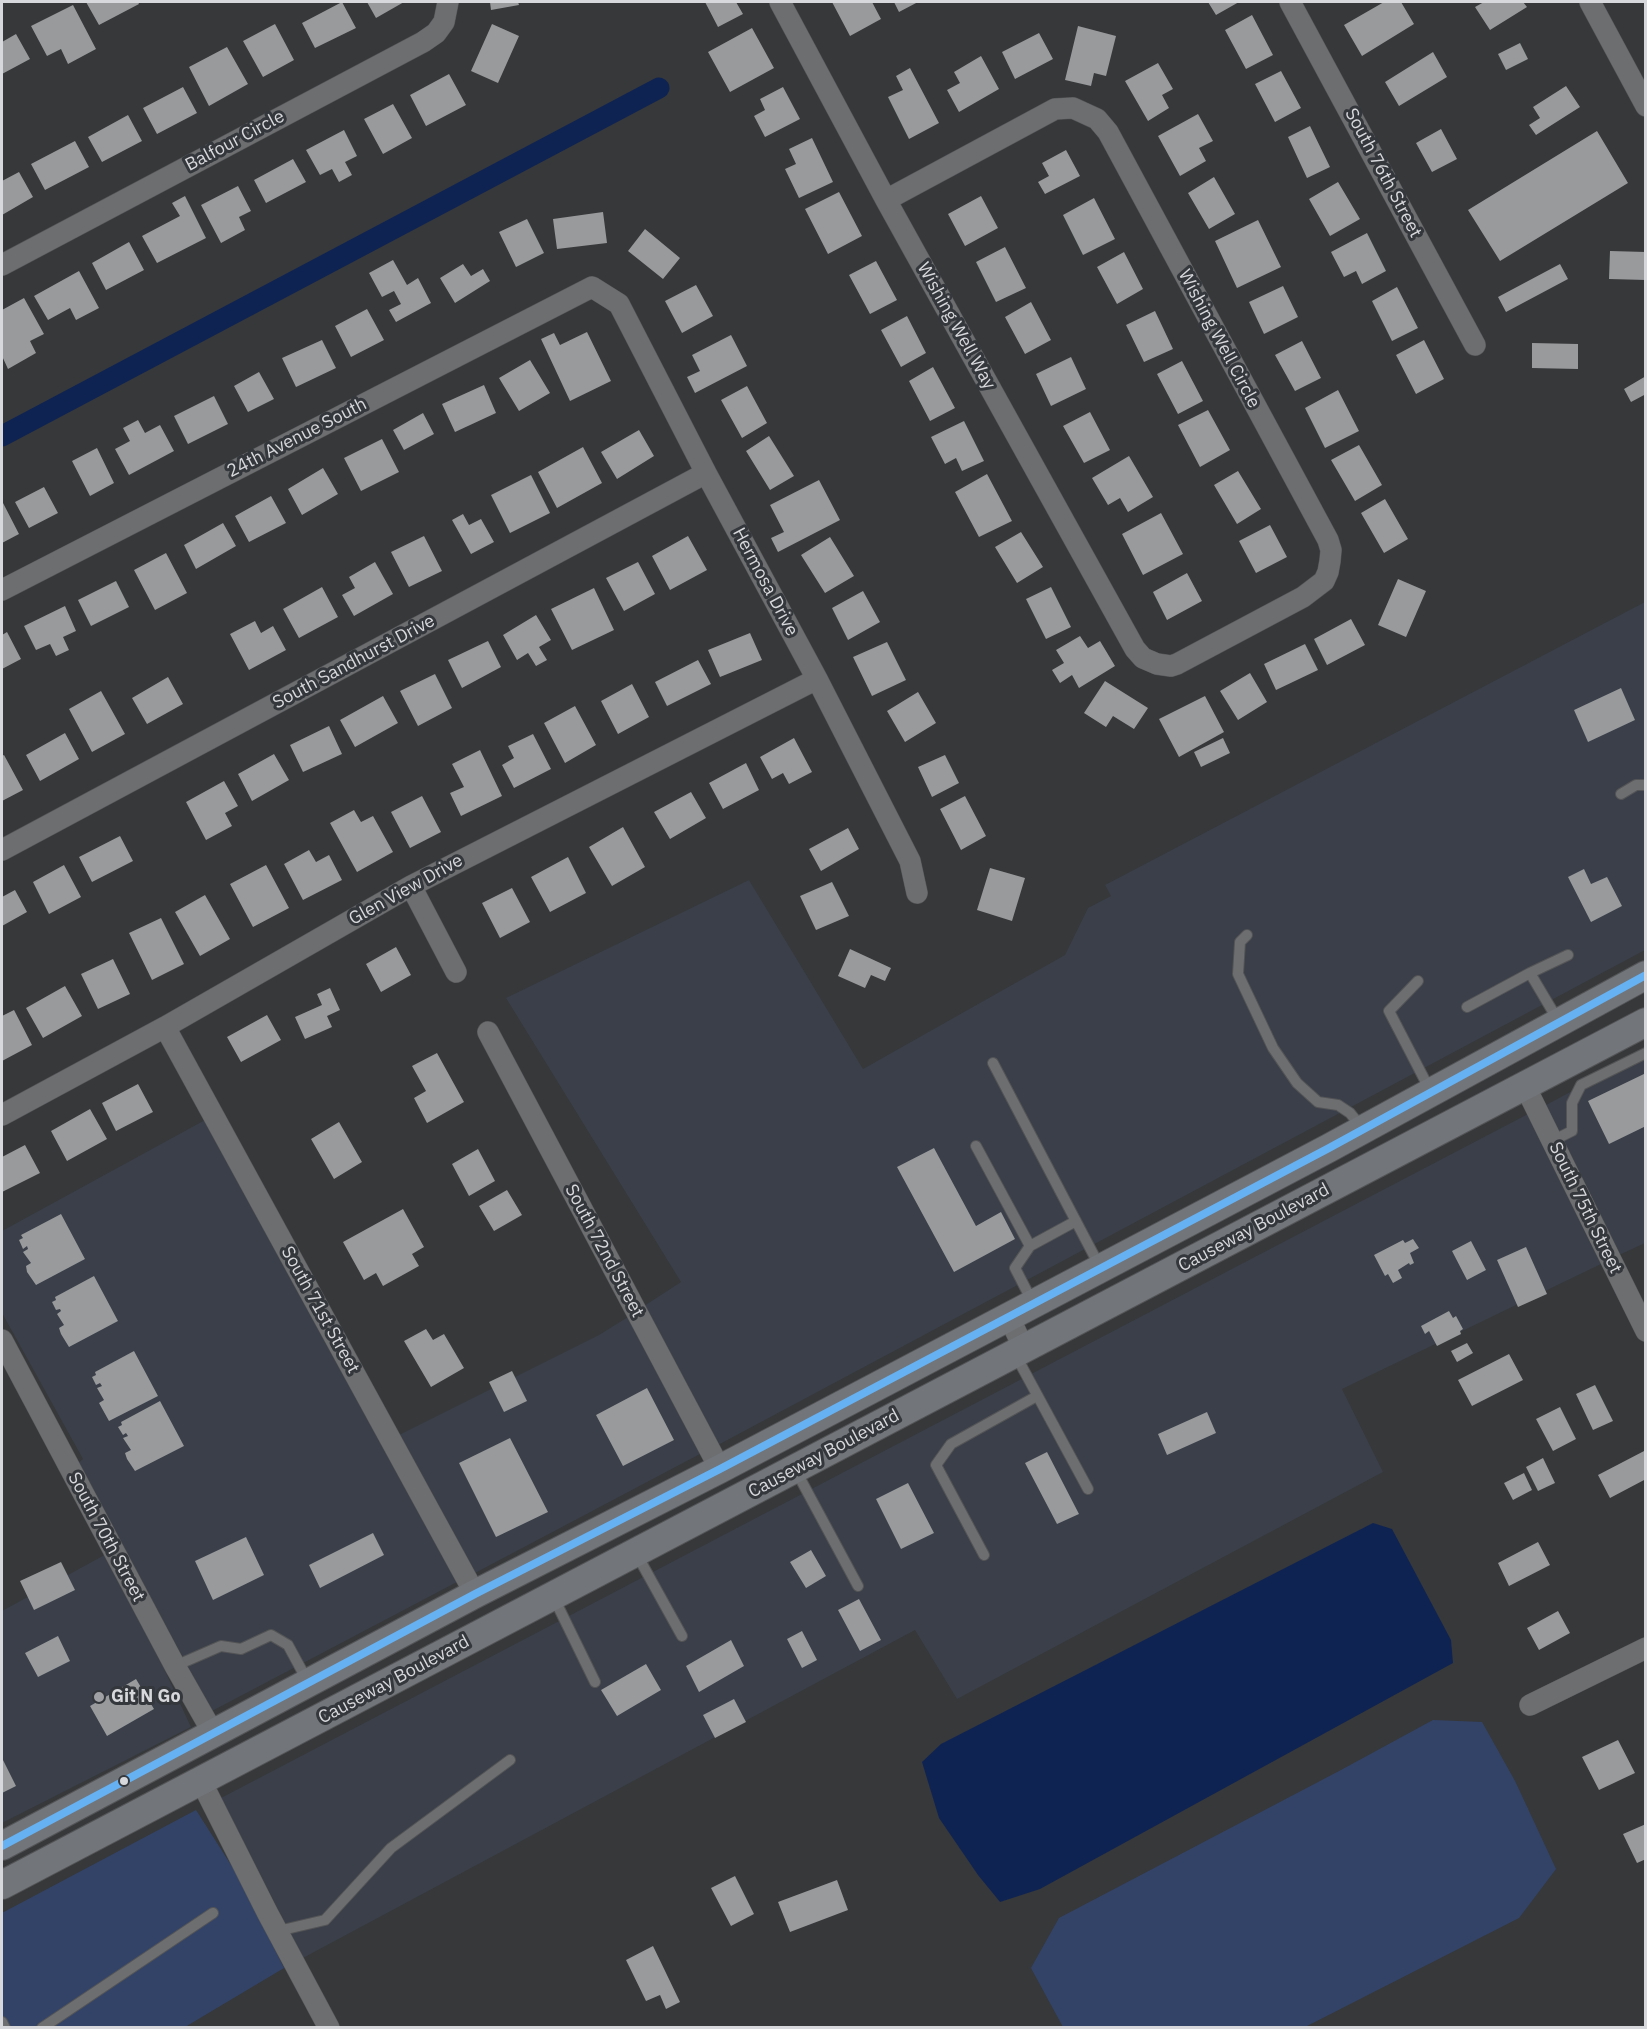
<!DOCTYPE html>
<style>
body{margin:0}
#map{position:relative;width:1647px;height:2029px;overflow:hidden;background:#36383a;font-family:"IBM Plex Sans",sans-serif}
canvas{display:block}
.frame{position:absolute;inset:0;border:3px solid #d7d8dc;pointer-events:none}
</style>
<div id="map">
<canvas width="1647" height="2029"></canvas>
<div class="frame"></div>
</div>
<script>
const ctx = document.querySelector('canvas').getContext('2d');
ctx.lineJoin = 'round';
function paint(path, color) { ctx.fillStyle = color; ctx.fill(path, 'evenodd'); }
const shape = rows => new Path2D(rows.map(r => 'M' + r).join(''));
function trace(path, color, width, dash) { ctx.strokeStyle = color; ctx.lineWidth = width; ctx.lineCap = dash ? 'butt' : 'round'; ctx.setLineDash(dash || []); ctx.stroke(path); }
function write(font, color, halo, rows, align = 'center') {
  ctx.font = font + ' "IBM Plex Sans",sans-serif'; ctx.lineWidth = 6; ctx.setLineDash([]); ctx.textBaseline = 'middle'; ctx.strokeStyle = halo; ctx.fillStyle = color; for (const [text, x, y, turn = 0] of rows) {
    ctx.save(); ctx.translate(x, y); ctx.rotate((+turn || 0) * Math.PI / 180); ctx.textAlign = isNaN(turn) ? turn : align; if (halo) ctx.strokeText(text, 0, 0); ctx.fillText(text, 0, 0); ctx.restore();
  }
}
paint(shape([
 [1645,602,1645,950,718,1445,644,1306,681,1282,506,998,749,880,863,1069,1065,955,1088,908,1111,896,1105,885],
 [1645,1052,1645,1243,1619,1255,1546,1105],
 [1528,1114,1601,1264,1342,1389,1383,1472,957,1699,915,1630,303,1958,221,1798],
 [205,1120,457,1582,212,1711,78,1463,83,1459,2,1313,2,1231],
 [628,1317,700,1454,475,1573,399,1435,599,1335],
 [110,1552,191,1727,2,1823,2,1611]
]), '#3a3f49');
paint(shape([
 [1433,1720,1482,1722,1515,1781,1556,1869,1519,1918,1305,2027,1063,2027,1031,1968,1059,1918,1341,1770],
 [196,1810,238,1876,284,1968,185,2027,2,2028,2,1913]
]), '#334368');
paint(shape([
 [1373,1523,1392,1529,1451,1640,1453,1663,1040,1889,1000,1902,978,1875,939,1818,922,1762,941,1744]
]), '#0f2353');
trace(shape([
 [2,436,659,88]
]), '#0f2353', 21);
paint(shape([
 [86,2,138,2,139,4,99,25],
 [342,2,356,28,315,48,302,23],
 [367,2,404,2,376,18],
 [490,2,518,2,519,5,491,10],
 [705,2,736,2,743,14,718,27],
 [832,2,872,2,881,19,850,36],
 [894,2,918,2,899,12],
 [1208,2,1239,2,1216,15],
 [1384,2,1401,2,1414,24,1362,56,1344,25],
 [1484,2,1523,2,1527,7,1490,30,1475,7],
 [73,5,96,49,68,64,61,49,47,56,31,26],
 [1252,15,1273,55,1246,69,1225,30],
 [275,24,294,60,263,77,243,41],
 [492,24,519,36,498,83,471,71],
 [1078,26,1116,36,1106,76,1094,73,1091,86,1065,80],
 [752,28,774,68,730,92,708,52],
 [1039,33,1053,59,1015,79,1002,52],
 [16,34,30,59,2,74,2,42],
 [1520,43,1528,59,1506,70,1498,54],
 [227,47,248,84,209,106,189,67],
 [1433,52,1447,77,1399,106,1385,82],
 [981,56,999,89,959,112,947,90,960,83,954,72],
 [1158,63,1173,89,1162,95,1169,108,1148,121,1125,81],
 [910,68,939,123,909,139,888,97,903,90,896,76],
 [1281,71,1301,108,1275,122,1255,84],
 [449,74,466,105,426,126,410,95],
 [1566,86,1580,107,1536,135,1529,125,1540,118,1533,107],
 [183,87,197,113,157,134,143,108],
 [783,87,800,119,765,137,754,116,765,110,760,99],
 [393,104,412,138,383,154,364,119],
 [1198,114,1213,141,1199,148,1206,161,1180,176,1158,136],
 [128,115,142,141,102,162,88,137],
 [1310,126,1330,167,1307,178,1288,137],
 [1441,129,1457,159,1432,172,1416,143],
 [344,130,357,156,345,162,352,175,339,182,332,169,320,175,306,150],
 [1597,131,1628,183,1500,261,1468,210],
 [812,138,833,182,799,198,785,169,796,164,789,149],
 [75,141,89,167,45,190,31,164],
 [1066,150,1080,176,1045,194,1038,182,1049,176,1042,163],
 [293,159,306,182,266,203,254,180],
 [19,172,33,197,2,215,2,181],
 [1214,177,1235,214,1209,229,1188,193],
 [1338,182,1360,219,1330,236,1309,199],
 [238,186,251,211,239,217,245,230,221,243,201,205],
 [839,192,862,236,828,254,805,209],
 [185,196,206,238,157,263,142,236,180,216,172,203],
 [981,196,998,228,965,246,948,214],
 [1094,198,1115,239,1083,255,1063,215],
 [603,212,607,243,557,249,553,219],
 [527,219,544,253,516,267,499,232],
 [1258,220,1281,267,1237,288,1215,241],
 [645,229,680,258,663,279,628,251],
 [1367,233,1386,271,1362,284,1356,271,1344,277,1331,252],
 [129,242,144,270,106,290,92,263],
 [1005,247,1026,288,996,302,976,262],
 [1610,251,1646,252,1646,280,1609,279],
 [1124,252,1143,289,1117,304,1097,267],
 [393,260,407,285,418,278,431,303,396,322,389,310,401,304,394,291,382,297,369,273],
 [876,261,897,300,870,314,849,275],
 [463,264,471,276,483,269,490,281,455,303,440,278],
 [1560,264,1568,279,1506,312,1498,297],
 [79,271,99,308,76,320,70,308,48,320,34,296],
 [696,285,713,316,682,333,665,301],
 [1283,286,1298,317,1264,334,1249,302],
 [1397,287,1418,328,1392,341,1372,301],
 [24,298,44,334,30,341,36,353,8,369,2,356,2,310],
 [1031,302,1051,340,1025,354,1005,317],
 [367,309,384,340,351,357,335,326],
 [1155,311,1173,349,1144,362,1126,325],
 [907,316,926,353,901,367,881,330],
 [587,332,611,381,570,401,541,339,554,333,560,345],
 [731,335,747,366,695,393,687,377,700,371,692,355],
 [322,340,336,368,296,387,282,358],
 [1424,340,1444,379,1416,394,1396,355],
 [1302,341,1321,378,1295,391,1275,355],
 [1532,343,1578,344,1578,369,1532,368],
 [1071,357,1086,389,1051,406,1036,374],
 [530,360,550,393,519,411,499,378],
 [1182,361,1203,401,1178,414,1157,374],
 [933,367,955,408,930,421,909,381],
 [259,372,274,399,248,412,234,386],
 [1646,376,1646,394,1631,402,1624,389],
 [484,385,496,413,455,432,442,404],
 [747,386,767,423,742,438,721,400],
 [1338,390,1359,431,1325,448,1305,408],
 [214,396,228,424,188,444,174,416],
 [1208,410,1230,450,1200,467,1178,425],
 [1090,412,1110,450,1084,463,1063,426],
 [423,413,434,434,404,450,393,430],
 [138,420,145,433,160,425,174,451,129,475,115,449,130,441,123,428],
 [964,421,984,461,962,471,956,458,945,464,931,437],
 [639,430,654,456,617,479,601,452],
 [769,436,794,476,770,490,746,451],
 [382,439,399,472,361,491,344,458],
 [1359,445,1382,485,1355,501,1331,460],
 [583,447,602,483,557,508,538,472],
 [97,448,114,483,90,496,72,461],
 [1129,456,1153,497,1128,512,1120,498,1108,505,1092,478],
 [323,468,338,494,302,515,288,489],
 [1238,471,1261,509,1237,524,1214,485],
 [987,474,1012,521,979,537,955,492],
 [531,475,550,513,510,533,491,495],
 [819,480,840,520,778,552,771,538,784,532,770,505],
 [44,487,58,513,29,528,15,502],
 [271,496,286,523,249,542,235,516],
 [1385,499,1408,539,1384,553,1361,513],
 [2,501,19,534,2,543],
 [1161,513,1183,554,1143,575,1122,534],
 [463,514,469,525,481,519,494,542,471,554,452,520],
 [223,523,236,546,196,569,184,545],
 [1270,525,1287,557,1256,573,1239,541],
 [1021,532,1043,567,1017,583,995,547],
 [424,536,442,571,409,587,391,552],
 [688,536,707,570,670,590,652,556],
 [830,537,854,576,825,593,801,555],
 [166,553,187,593,155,610,134,570],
 [375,562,393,594,354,616,342,595,355,588,349,577],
 [638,562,655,594,624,611,606,578],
 [1187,573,1202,601,1167,620,1153,592],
 [1398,579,1426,591,1406,637,1378,625],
 [116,581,129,607,91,626,78,600],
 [322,587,338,617,299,638,283,609],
 [1051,587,1071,627,1046,639,1026,599],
 [594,588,614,630,572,650,551,609],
 [863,591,880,622,848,640,832,608],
 [65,606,76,631,63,637,69,650,56,656,50,644,36,650,24,626],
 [536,615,551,640,539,647,547,660,536,666,528,653,517,660,503,635],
 [1351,619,1365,645,1327,665,1314,639],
 [255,621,261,633,273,626,286,650,249,670,230,634],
 [7,632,21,659,2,669,2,635],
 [750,633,762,660,720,677,708,650],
 [1080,636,1088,648,1100,641,1115,666,1079,688,1072,675,1060,683,1052,670,1064,663,1056,650],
 [488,641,501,667,462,688,448,660],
 [887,642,906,680,872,696,853,657],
 [1305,644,1318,670,1276,690,1264,664],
 [698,660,711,684,667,706,655,682],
 [1250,673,1267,702,1238,720,1220,691],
 [435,674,452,708,418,726,400,691],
 [168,677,183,704,147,724,132,698],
 [1105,681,1148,708,1134,729,1113,716,1106,727,1084,713],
 [632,684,649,717,618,734,601,701],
 [1621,688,1635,720,1588,742,1574,710],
 [101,691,125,734,92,752,69,709],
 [918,692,936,723,905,742,887,711],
 [383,696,398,723,355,747,340,720],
 [1205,696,1224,732,1179,757,1159,719],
 [575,706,596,745,565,763,544,723],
 [329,726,342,754,303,772,290,745],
 [65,733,79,759,40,781,26,755],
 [533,734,551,769,514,788,502,765,514,758,508,746],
 [794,738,812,772,789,784,783,773,772,779,760,757],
 [1223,738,1230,753,1201,767,1194,752],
 [480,750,502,796,461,816,450,793,464,787,452,764],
 [274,754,289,780,252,801,238,774],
 [4,755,23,790,2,801,2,756],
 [945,755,959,783,932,797,918,767],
 [746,763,759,790,723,809,709,783],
 [224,781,238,806,225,813,232,826,206,840,186,802],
 [691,792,706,818,670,839,654,812],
 [422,796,441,832,410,848,391,812],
 [965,796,986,836,961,850,940,809],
 [354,810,361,822,373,816,393,852,357,872,330,823],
 [623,827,645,867,612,886,589,847],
 [848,828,859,849,821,871,809,849],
 [120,836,133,861,92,882,79,857],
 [309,850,316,862,329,855,342,880,303,900,284,864],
 [568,857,586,893,550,912,531,877],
 [64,865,81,897,49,914,33,882],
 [266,865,289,908,253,927,230,884],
 [990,868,1025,878,1012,921,977,910],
 [1584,869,1591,884,1607,877,1622,906,1591,922,1568,877],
 [832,882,849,916,816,930,800,896],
 [512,888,530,922,500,938,482,903],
 [15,890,27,912,2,926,2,897],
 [205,895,230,939,200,956,175,912],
 [161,918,184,964,152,980,129,933],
 [396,947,411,975,381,992,366,964],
 [850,949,891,968,885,981,871,975,865,988,838,976],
 [113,959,130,994,98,1009,81,974],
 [65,986,82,1016,43,1038,26,1008],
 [330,988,340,1010,327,1016,332,1027,305,1039,295,1017,322,1005,317,994],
 [14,1010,32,1045,2,1061,2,1016],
 [267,1015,281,1040,241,1062,227,1037],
 [437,1053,464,1102,427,1123,414,1098,426,1091,412,1066],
 [1646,1073,1646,1126,1609,1144,1588,1101],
 [138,1084,153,1112,116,1131,102,1103],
 [90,1109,107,1139,67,1161,51,1131],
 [339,1122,362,1162,334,1179,311,1139],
 [25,1145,40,1173,2,1192,2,1157],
 [934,1148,976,1226,1001,1212,1015,1239,954,1272,897,1167],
 [478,1149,495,1181,469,1196,452,1164],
 [507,1190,522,1215,494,1231,479,1206],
 [403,1209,424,1247,412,1254,419,1266,383,1286,376,1273,364,1280,343,1242],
 [61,1214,85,1259,36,1285,27,1272,26,1266,31,1263,23,1252,28,1249,27,1246,23,1249,19,1240,23,1238,21,1235],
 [1413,1239,1419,1248,1410,1253,1414,1263,1410,1265,1409,1263,1398,1270,1402,1278,1393,1283,1388,1274,1385,1276,1374,1255,1403,1240,1405,1243],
 [1471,1241,1486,1270,1467,1280,1452,1251],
 [1526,1247,1547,1294,1518,1307,1497,1260],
 [94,1276,118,1321,69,1347,61,1334,59,1328,64,1325,57,1314,61,1311,60,1309,56,1310,52,1302,56,1300,55,1297],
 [1449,1311,1453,1318,1456,1316,1463,1329,1460,1331,1461,1334,1437,1346,1429,1331,1425,1334,1421,1326],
 [426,1329,433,1340,444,1334,464,1368,431,1387,404,1341],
 [1467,1343,1473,1353,1457,1362,1451,1351],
 [134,1351,158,1396,109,1421,99,1403,104,1400,97,1388,102,1386,100,1383,96,1385,92,1377,96,1375,95,1372],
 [1509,1354,1523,1380,1472,1406,1458,1380],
 [512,1371,527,1401,504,1412,489,1382],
 [1595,1385,1613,1421,1593,1430,1576,1394],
 [647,1388,674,1440,623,1466,596,1415],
 [160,1401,184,1446,135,1471,127,1459,125,1453,131,1450,123,1438,128,1436,126,1433,123,1435,118,1427,122,1425,121,1422],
 [1560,1407,1576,1439,1553,1451,1536,1419],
 [1207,1412,1216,1433,1167,1455,1158,1434],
 [510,1438,548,1512,496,1537,459,1463],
 [1646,1450,1646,1479,1610,1498,1598,1475],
 [1047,1452,1079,1514,1057,1524,1025,1463],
 [1543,1458,1555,1483,1538,1491,1526,1467],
 [1524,1473,1532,1490,1513,1500,1504,1483],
 [908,1483,934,1533,901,1549,876,1499],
 [373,1533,384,1555,320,1588,309,1565],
 [246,1537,264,1575,213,1600,195,1561],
 [1538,1542,1550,1565,1509,1586,1498,1563],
 [811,1550,826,1576,806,1588,790,1562],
 [61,1562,75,1590,34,1610,20,1581],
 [859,1599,881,1640,860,1651,838,1610],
 [1558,1611,1570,1633,1539,1650,1527,1628],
 [802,1631,817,1660,802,1668,787,1639],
 [58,1636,70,1661,38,1677,25,1653],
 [731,1640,744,1666,699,1692,686,1666],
 [646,1664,661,1690,617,1716,601,1690],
 [136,1679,154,1709,107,1736,90,1706],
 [734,1699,746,1722,715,1738,703,1715],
 [1618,1740,1635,1773,1599,1790,1582,1757],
 [2,1758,16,1786,2,1793],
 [1646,1824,1646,1859,1637,1863,1623,1834],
 [735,1876,754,1914,731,1926,711,1888],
 [837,1880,848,1910,790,1932,778,1902],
 [653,1946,680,2002,666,2009,660,1995,646,2001,626,1960]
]), '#989a9c');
const service = shape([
 [1621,794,1636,785,1646,785],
 [1247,935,1240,942,1238,974,1273,1048,1297,1083,1318,1102,1338,1105,1350,1113,1363,1129],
 [1530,973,1568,955],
 [1418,981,1389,1011,1431,1092],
 [1467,1007,1530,973,1559,1022],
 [993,1063,1100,1267],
 [1552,1141,1572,1131,1572,1103,1581,1085,1646,1053],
 [976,1146,1030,1246,1076,1221],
 [1030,1246,1015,1268,1033,1303],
 [1015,1354,1088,1489],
 [795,1469,858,1586],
 [636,1553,682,1636],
 [984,1555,936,1465,951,1444,1037,1396],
 [553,1596,595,1682],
 [175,1666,221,1646,241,1649,271,1635,288,1645,308,1682],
 [278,1931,325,1920,391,1848,510,1760],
 [2,2022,5,2028],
 [42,2028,213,1913]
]);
const minor = shape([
 [780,2,886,200,1135,649,1143,658,1157,664,1171,666,1177,664,1303,597,1324,581,1328,572,1330,561,1331,550,1328,540,1108,132,1097,119,1073,108,1055,109,886,200],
 [1290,2,1475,345],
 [1590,2,1646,106],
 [2,265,423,42,436,33,444,22,448,2],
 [2,590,592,287,619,304,706,473,817,679,910,861,917,893],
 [2,850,706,473],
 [411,886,456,972],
 [165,1027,475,1594],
 [488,1032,720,1469],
 [1525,1086,1646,1331],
 [2,1115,165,1027,411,886,817,679],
 [1009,1317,1024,1349],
 [2,1340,175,1666,213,1733],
 [1530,1705,1646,1648],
 [201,1781,267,1912,329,2028]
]);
const secondary = shape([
 [2,1846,475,1594,720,1469,1329,1148,1646,975],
 [2,1885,1646,1022]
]);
trace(service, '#535456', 12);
trace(minor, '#535456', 22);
trace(secondary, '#535456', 30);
trace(service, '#6d6e70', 10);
trace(minor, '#6d6e70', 21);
trace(secondary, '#72757a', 28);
trace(shape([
 [2,1846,475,1594,720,1469,1329,1148,1646,975]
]), '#66b1f2', 8);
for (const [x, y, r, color] of [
 [99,1697,6,"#9fa0a3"],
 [124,1781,5,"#d7d8dc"]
]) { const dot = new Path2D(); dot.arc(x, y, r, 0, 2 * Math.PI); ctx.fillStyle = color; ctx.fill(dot); trace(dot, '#34373c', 2); }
write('18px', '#d7d8dc', '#34373c', [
 ["Balfour Circle",235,141,-28],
 ["South 76th Street",1383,173,62],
 ["Wishing Well Way",956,326,61],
 ["Wishing Well Circle",1219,339,62],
 ["24th Avenue South",297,438,-27],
 ["Hermosa Drive",765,582,62],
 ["South Sandhurst Drive",354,662,-28],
 ["Glen View Drive",406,890,-29],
 ["South 75th Street",1585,1208,64],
 ["Causeway Boulevard",1254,1228,-28],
 ["South 72nd Street",604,1251,62],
 ["South 71st Street",320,1310,61],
 ["Causeway Boulevard",824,1454,-28],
 ["South 70th Street",106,1537,62],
 ["Causeway Boulevard",394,1680,-28]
]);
write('bold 18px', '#d7d8dc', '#34373c', [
 ["Git N Go",111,1697]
], 'left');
</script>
